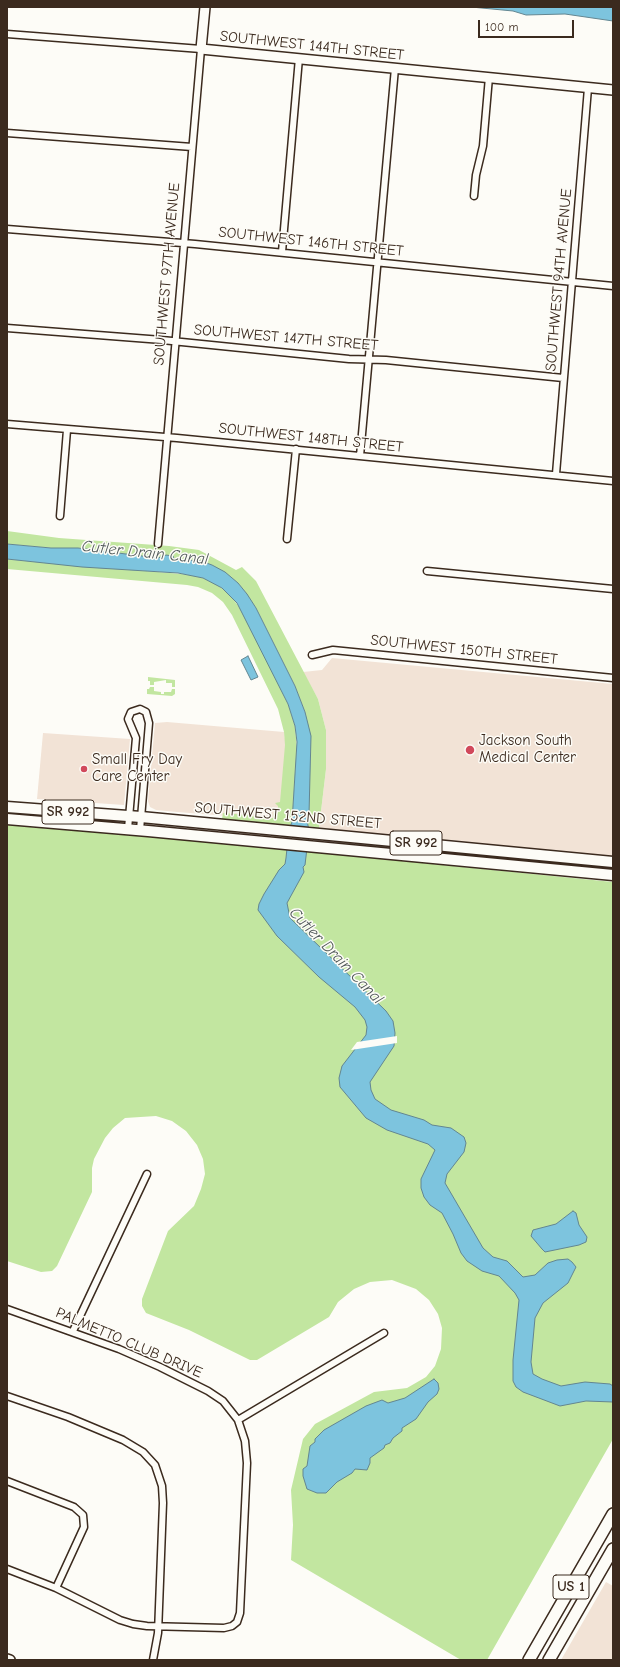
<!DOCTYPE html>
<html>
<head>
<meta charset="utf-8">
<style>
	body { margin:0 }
	#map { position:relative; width:620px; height:1667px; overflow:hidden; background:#fdfcf7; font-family:"Comic Neue",sans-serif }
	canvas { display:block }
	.frame { position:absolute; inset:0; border:8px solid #3b2a1e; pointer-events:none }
	.scale { position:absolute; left:478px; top:20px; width:96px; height:18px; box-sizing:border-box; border:2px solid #3b2a1e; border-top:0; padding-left:5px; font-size:12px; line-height:14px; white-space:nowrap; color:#3b2a1e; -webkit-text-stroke:3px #fdfcf7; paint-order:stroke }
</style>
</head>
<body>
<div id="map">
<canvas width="620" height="1667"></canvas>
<div class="frame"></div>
<div class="scale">100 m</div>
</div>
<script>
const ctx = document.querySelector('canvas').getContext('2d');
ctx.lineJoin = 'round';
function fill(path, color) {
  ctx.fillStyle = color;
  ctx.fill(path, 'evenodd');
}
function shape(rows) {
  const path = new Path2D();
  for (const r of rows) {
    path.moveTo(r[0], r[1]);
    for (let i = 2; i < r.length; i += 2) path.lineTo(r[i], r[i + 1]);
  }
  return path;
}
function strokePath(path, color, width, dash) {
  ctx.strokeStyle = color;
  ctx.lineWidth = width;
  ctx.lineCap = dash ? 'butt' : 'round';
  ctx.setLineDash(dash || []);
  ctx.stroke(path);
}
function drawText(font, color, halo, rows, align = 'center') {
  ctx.font = font + ' "Comic Neue",sans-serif';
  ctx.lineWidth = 3;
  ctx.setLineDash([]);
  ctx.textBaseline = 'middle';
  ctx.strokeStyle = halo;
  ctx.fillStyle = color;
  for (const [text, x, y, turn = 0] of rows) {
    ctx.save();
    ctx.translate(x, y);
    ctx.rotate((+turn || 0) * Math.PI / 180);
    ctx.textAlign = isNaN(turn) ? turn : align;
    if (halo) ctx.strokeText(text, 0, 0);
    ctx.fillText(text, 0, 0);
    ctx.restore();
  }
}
const built = shape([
	[332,658,613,684,613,857,319,828,326,769,326,730,318,699,303,672,322,670],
	[167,722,284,732,287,756,279,820,177,812,156,810,150,807,148,801,155,723],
	[43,733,130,739,124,805,37,799],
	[606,1582,613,1586,613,1660,561,1660]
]);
const green = shape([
	[7,531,59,538,169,546,199,550,236,570,242,567,256,581,318,699,326,730,326,769,319,828,308,826,307,823,309,814,308,791,311,753,305,712,295,686,256,608,238,583,212,565,201,561,174,559,171,556,158,558,78,548,51,548,7,544],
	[7,559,193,575,211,580,229,594,240,608,274,674,288,704,295,726,297,749,292,822,290,825,222,819,223,813,247,815,248,810,250,816,273,818,274,812,278,813,278,806,275,803,280,802,285,745,284,732,278,709,232,615,223,602,212,593,198,587,187,585,7,569],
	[148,677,175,680,175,687,172,687,172,683,166,683,166,680,154,682,154,685,150,685,150,681,148,681],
	[150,687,154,687,154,691,161,692,161,694,164,694,164,692,171,692,172,689,175,689,175,694,172,696,147,694,147,689,149,689],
	[7,825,232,844,613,882,613,1439,487,1660,461,1660,291,1560,293,1525,291,1490,303,1439,315,1424,374,1392,407,1388,426,1377,435,1366,441,1349,442,1328,438,1314,429,1300,416,1289,392,1280,370,1282,354,1289,338,1302,329,1317,257,1360,250,1360,189,1330,146,1313,142,1306,142,1299,168,1231,194,1206,201,1189,205,1174,203,1159,197,1145,186,1131,172,1121,156,1116,125,1118,113,1128,105,1138,94,1159,92,1168,92,1192,57,1266,52,1271,41,1272,7,1261]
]);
const water = shape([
	[471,7,613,7,613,21,565,14,526,15,513,11,471,7],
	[7,544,51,548,78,548,158,558,166,555,173,556,174,559,201,561,212,565,225,572,238,583,247,594,256,608,295,686,305,712,311,736,309,814,307,820,309,831,305,865,303,867,304,872,287,903,290,918,386,1011,393,1021,395,1033,394,1046,370,1082,371,1090,375,1099,391,1110,424,1120,432,1125,451,1128,464,1137,466,1143,464,1152,447,1174,445,1183,483,1248,493,1257,507,1261,523,1277,535,1275,548,1263,557,1260,568,1259,572,1262,576,1267,568,1283,543,1303,535,1318,531,1362,533,1374,542,1379,561,1386,585,1382,610,1384,613,1386,613,1402,586,1401,560,1406,523,1392,516,1387,513,1381,513,1360,519,1300,515,1293,499,1276,482,1271,467,1261,461,1253,453,1234,442,1213,430,1205,424,1197,421,1188,421,1179,435,1150,428,1144,387,1130,366,1118,340,1087,339,1078,342,1066,366,1035,367,1027,365,1020,355,1007,319,977,277,936,258,910,259,904,264,894,279,870,285,864,286,858,289,829,292,822,297,742,295,726,288,704,237,603,222,588,203,578,178,573,82,567,7,559,7,544],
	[248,656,258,677,251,680,241,660,248,656],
	[573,1211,576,1213,579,1225,587,1237,586,1242,579,1245,545,1252,542,1249,531,1236,533,1230,556,1224,573,1211],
	[434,1379,438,1383,439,1389,437,1394,428,1402,416,1419,402,1428,402,1431,393,1438,390,1443,385,1445,384,1448,370,1458,370,1463,367,1470,355,1469,352,1473,337,1482,326,1493,317,1493,307,1489,303,1476,303,1469,307,1466,310,1446,315,1442,315,1439,324,1430,366,1406,382,1400,388,1403,405,1398,434,1379]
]);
const pier = shape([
	[289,825,309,827,307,852,286,850],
	[397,1036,397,1043,351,1050,357,1042]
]);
const street = shape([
	[7,34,201,49,158,544],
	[7,133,192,147],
	[474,196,476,175,483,146,489,77],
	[7,229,195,244,613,286],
	[282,252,299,58],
	[7,328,162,340,349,359,386,360,563,378],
	[7,424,177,438,613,481],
	[360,456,395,68],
	[556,474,588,88],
	[60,516,67,430],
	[287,539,296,449],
	[427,571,613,589],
	[312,655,333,650,613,678],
	[128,829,136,738,128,719,131,712,140,709,146,712,149,723,140,830],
	[7,1309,119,1349,160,1367,208,1391,223,1401,238,1420,245,1441,247,1463,240,1613,237,1622,232,1626,224,1628,147,1626,133,1624,120,1620,56,1588,7,1569],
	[73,1331,147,1174],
	[7,1396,68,1417,123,1440,143,1452,155,1465,162,1486,163,1503,158,1633,153,1660],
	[238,1420,384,1333],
	[7,1481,74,1507,83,1515,84,1527,56,1588]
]);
const secondary = shape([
	[205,7,201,49,613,90],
	[7,1659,10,1660]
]);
const primary = shape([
	[7,807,141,817,613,862],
	[7,819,148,831,613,875]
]);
const highway = shape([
	[529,1660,613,1514],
	[549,1660,613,1549]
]);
const markers = [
	[470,750,5,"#d1495b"],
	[84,769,4,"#d1495b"]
];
const shields = [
	[68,812,52],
	[416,843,52],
	[571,1587,36]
];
const shieldNames = [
	["SR 992",68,812],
	["SR 992",416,843],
	["US 1",571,1587]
];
const streetNames = [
	["SOUTHWEST 144TH STREET",312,46,6],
	["SOUTHWEST 146TH STREET",311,242,6],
	["SOUTHWEST 97TH AVENUE",167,274,-85],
	["SOUTHWEST 94TH AVENUE",559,280,-85],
	["SOUTHWEST 147TH STREET",286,338,5],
	["SOUTHWEST 148TH STREET",311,438,6],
	["SOUTHWEST 150TH STREET",464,650,6],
	["SOUTHWEST 152ND STREET",288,816,5],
	["PALMETTO CLUB DRIVE",129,1343,23]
];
const poiNames = [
	["Jackson South",479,741],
	["Medical Center",479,758],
	["Small Fry Day",92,760],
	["Care Center",92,777]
];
const waterNames = [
	["Cutler Drain Canal",145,553,6],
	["Cutler Drain Canal",336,956,46]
];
fill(built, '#f2e3d6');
fill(green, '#c2e6a0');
fill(water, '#7dc4de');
strokePath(water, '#638691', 1);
fill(pier, '#fdfcf7');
strokePath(street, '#3b2a1e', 9);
strokePath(secondary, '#3b2a1e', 12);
strokePath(primary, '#3b2a1e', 13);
strokePath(highway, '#3b2a1e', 14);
strokePath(street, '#fdfcf7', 6);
strokePath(secondary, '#fdfcf7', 9);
strokePath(primary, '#fdfcf7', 10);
strokePath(highway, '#fdfcf7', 11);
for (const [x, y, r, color] of markers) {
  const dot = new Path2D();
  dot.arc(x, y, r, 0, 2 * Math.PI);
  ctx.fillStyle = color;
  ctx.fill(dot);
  strokePath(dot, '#fdfcf7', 1.5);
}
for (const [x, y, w] of shields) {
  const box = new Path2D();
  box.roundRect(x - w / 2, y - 12, w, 24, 3);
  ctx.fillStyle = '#fdfcf7';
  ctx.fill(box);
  strokePath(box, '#3b2a1e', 1);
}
drawText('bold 14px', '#3b2a1e', null, shieldNames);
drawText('15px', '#3b2a1e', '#fdfcf7', streetNames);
drawText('15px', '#3b2a1e', '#fdfcf7', poiNames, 'left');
drawText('italic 16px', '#4f5858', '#fdfcf7', waterNames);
</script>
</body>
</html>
